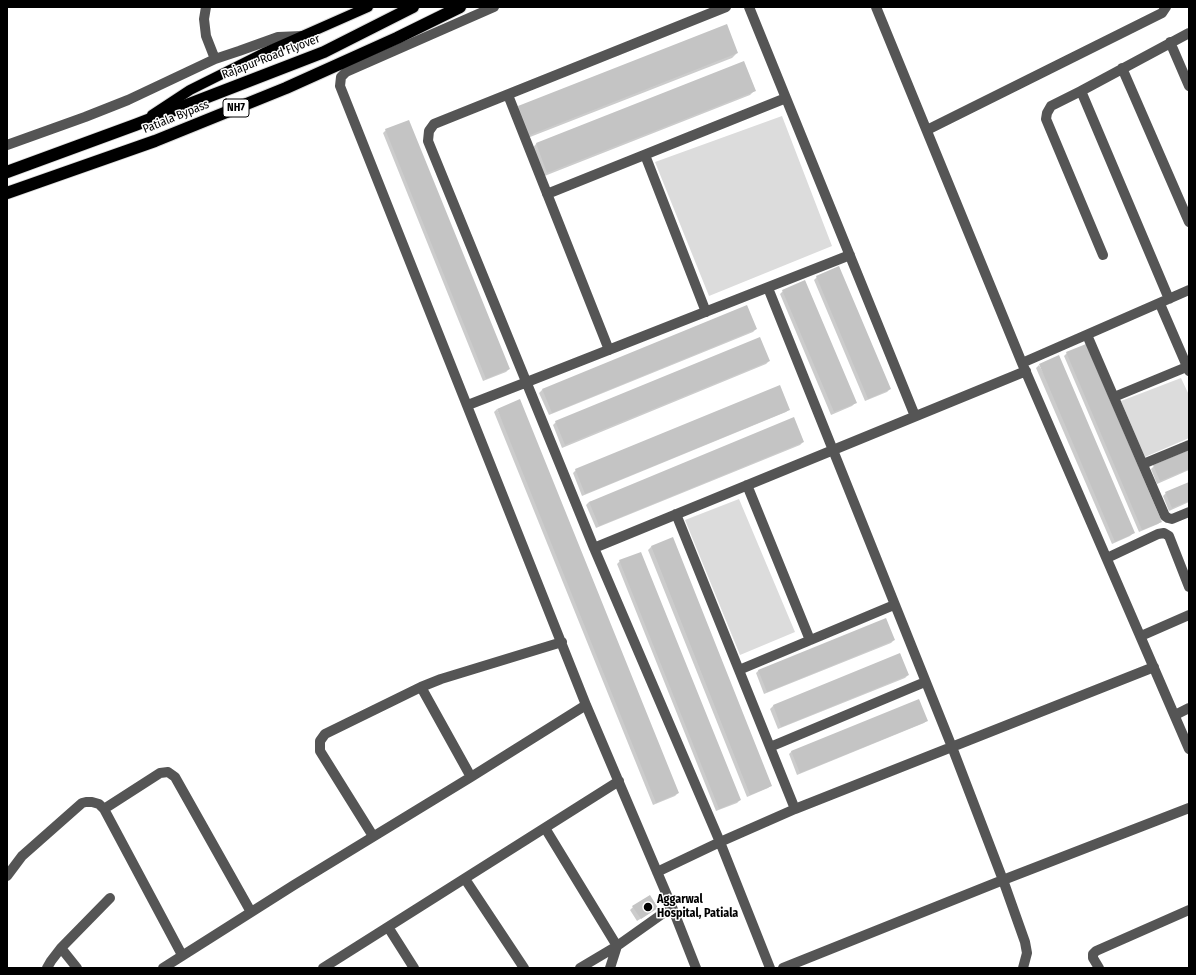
<!DOCTYPE html>
<html>
<head>
<meta charset="utf-8">
<style>
	body { margin:0 }
	#map { position:relative; width:1196px; height:975px; overflow:hidden; background:#fff; font-family:"Fira Sans Condensed",sans-serif }
	canvas { display:block }
	.frame { position:absolute; inset:0; border:8px solid #000; pointer-events:none }
</style>
</head>
<body>
<div id="map">
<canvas width="1196" height="975"></canvas>
<div class="frame"></div>
</div>
<script>
const ctx = document.querySelector('canvas').getContext('2d');
ctx.lineJoin = 'round';
function fill(path, color) {
  ctx.fillStyle = color;
  ctx.fill(path, 'evenodd');
}
function shape(rows) {
  const path = new Path2D();
  for (const r of rows) {
    path.moveTo(r[0], r[1]);
    for (let i = 2; i < r.length; i += 2) path.lineTo(r[i], r[i + 1]);
  }
  return path;
}
function strokePath(path, color, width, dash) {
  ctx.strokeStyle = color;
  ctx.lineWidth = width;
  ctx.lineCap = dash ? 'butt' : 'round';
  ctx.setLineDash(dash || []);
  ctx.stroke(path);
}
function drawText(font, color, halo, rows, align = 'center') {
  ctx.font = font + ' "Fira Sans Condensed",sans-serif';
  ctx.lineWidth = 3;
  ctx.setLineDash([]);
  ctx.textBaseline = 'middle';
  ctx.strokeStyle = halo;
  ctx.fillStyle = color;
  for (const [text, x, y, turn = 0] of rows) {
    ctx.save();
    ctx.translate(x, y);
    ctx.rotate((+turn || 0) * Math.PI / 180);
    ctx.textAlign = isNaN(turn) ? turn : align;
    if (halo) ctx.strokeText(text, 0, 0);
    ctx.fillText(text, 0, 0);
    ctx.restore();
  }
}
const green = shape([
	[782,116,832,246,709,296,655,162],
	[1181,378,1189,395,1189,438,1145,457,1121,401],
	[739,499,795,632,740,655,685,520]
]);
const shadow = shape([
	[737,53,732,58,525,139,514,111,519,107],
	[744,63,755,90,750,95,542,177,532,149,536,144],
	[386,130,509,369,506,372,483,381,383,133],
	[817,277,890,389,887,392,865,401,814,280],
	[783,291,855,403,852,406,831,415,780,294],
	[746,306,756,329,753,332,549,415,539,393,542,390],
	[1067,353,1161,521,1158,524,1139,532,1064,356],
	[769,361,766,364,562,448,553,425,556,422],
	[1039,365,1133,533,1130,536,1112,544,1036,368],
	[497,409,678,793,675,796,653,805,494,412],
	[789,409,786,412,582,496,573,473,576,470],
	[803,442,800,445,596,528,586,505,589,502],
	[1189,451,1189,470,1157,484,1151,469,1154,466],
	[1189,483,1189,502,1169,511,1163,496,1166,493],
	[672,539,771,785,768,788,747,797,648,550,651,547],
	[620,561,740,800,737,803,716,811,617,564],
	[894,640,891,643,764,694,756,673,759,670],
	[900,654,908,675,905,678,778,729,770,709,773,706],
	[927,720,924,723,797,775,789,754,792,751],
	[633,907,657,908,637,921,630,910]
]);
const building = shape([
	[727,24,738,53,530,135,518,106],
	[744,61,756,91,547,173,536,143],
	[409,120,510,369,486,379,385,129],
	[839,266,891,389,868,399,816,276],
	[805,280,857,403,834,412,782,290],
	[747,305,757,329,552,413,542,389],
	[760,337,770,361,565,445,555,421],
	[1086,344,1162,522,1142,530,1066,352],
	[1059,355,1135,533,1115,542,1039,364],
	[780,385,790,410,585,494,575,469],
	[520,399,679,793,656,803,497,409],
	[794,417,804,442,599,526,589,502],
	[1189,450,1189,469,1160,481,1153,465],
	[1189,482,1189,501,1172,508,1165,492],
	[673,537,772,786,750,795,651,546],
	[641,552,741,800,719,809,619,560],
	[886,618,895,640,767,692,758,670],
	[900,653,909,675,781,727,773,705],
	[919,699,928,721,800,773,791,751],
	[650,895,658,908,641,919,632,906]
]);
const minor = shape([
	[206,7,204,19,206,36,215,59],
	[494,7,346,72,341,77,340,86,586,705,672,907,696,968],
	[749,7,915,416],
	[876,7,1022,363,1189,749],
	[1170,42,1189,86],
	[1122,68,1189,222],
	[1081,91,1051,106,1047,113,1046,119,1103,255],
	[508,95,609,350],
	[927,130,1162,13,1166,7],
	[7,145,85,117,128,100,215,59,239,51,278,37,302,36],
	[645,155,706,312],
	[547,194,786,98],
	[768,288,952,747,1003,880,1025,942,1027,953,1023,968],
	[1169,299,1081,91,1189,33],
	[1160,304,1189,371],
	[1087,335,1165,516,1168,518,1172,519,1189,512],
	[1022,363,1189,290],
	[1026,371,594,548,720,842,795,809,1154,667],
	[1114,397,1189,366],
	[468,405,527,382,850,255],
	[1143,464,1189,445],
	[747,485,810,640],
	[676,514,795,809],
	[594,548,428,141,429,131,434,124,726,7],
	[1107,558,1158,534,1164,533,1169,536,1189,587],
	[1141,636,1189,615],
	[739,670,894,605],
	[421,687,471,777],
	[1175,715,1189,708],
	[770,747,925,682],
	[545,828,617,946,610,968],
	[373,836,320,751,320,741,325,734,421,687,441,679,562,642],
	[657,872,720,842,770,968],
	[7,876,22,856,82,803,86,802,92,802,99,804,104,809],
	[465,879,524,968],
	[388,927,414,968],
	[61,948,77,968],
	[182,955,104,809,160,773,168,772,175,777,251,912],
	[47,968,51,961,61,948,110,898],
	[163,968,294,885,471,777,586,705],
	[323,968,619,781],
	[580,968,617,946,672,907],
	[783,968,1003,880,1189,808],
	[1099,968,1093,958,1093,954,1096,951,1189,910]
]);
const major = shape([
	[152,115,190,90,266,52,368,7]
]);
const highway = shape([
	[7,172,135,125,324,52,413,7],
	[7,193,155,141,286,88,397,38,460,7]
]);
const markers = [
	[648,907,5,"#000"]
];
const shields = [
	[236,108,26]
];
const shieldNames = [
	["NH7",236,108]
];
const streetNames = [
	["Rajapur Road Flyover",271,57,-21],
	["Patiala Bypass",176,117,-22]
];
const poiNames = [
	["Aggarwal",657,900],
	["Hospital, Patiala",657,914]
];
fill(green, '#dcdcdc');
fill(shadow, '#0003');
fill(building, '#c4c4c4');
strokePath(major, '#dbdbdb', 12);
strokePath(highway, '#dbdbdb', 14);
strokePath(minor, '#555', 10);
strokePath(major, '#000', 10);
strokePath(highway, '#000', 12);
for (const [x, y, r, color] of markers) {
  const dot = new Path2D();
  dot.arc(x, y, r, 0, 2 * Math.PI);
  ctx.fillStyle = color;
  ctx.fill(dot);
  strokePath(dot, '#fff', 1.5);
}
for (const [x, y, w] of shields) {
  const box = new Path2D();
  box.roundRect(x - w / 2, y - 9, w, 18, 3);
  ctx.fillStyle = '#fff';
  ctx.fill(box);
  strokePath(box, '#000', 1);
}
drawText('bold 11px', '#000', null, shieldNames);
drawText('12px', '#000', '#fff', streetNames);
drawText('bold 12px', '#000', '#fff', poiNames, 'left');
</script>
</body>
</html>
